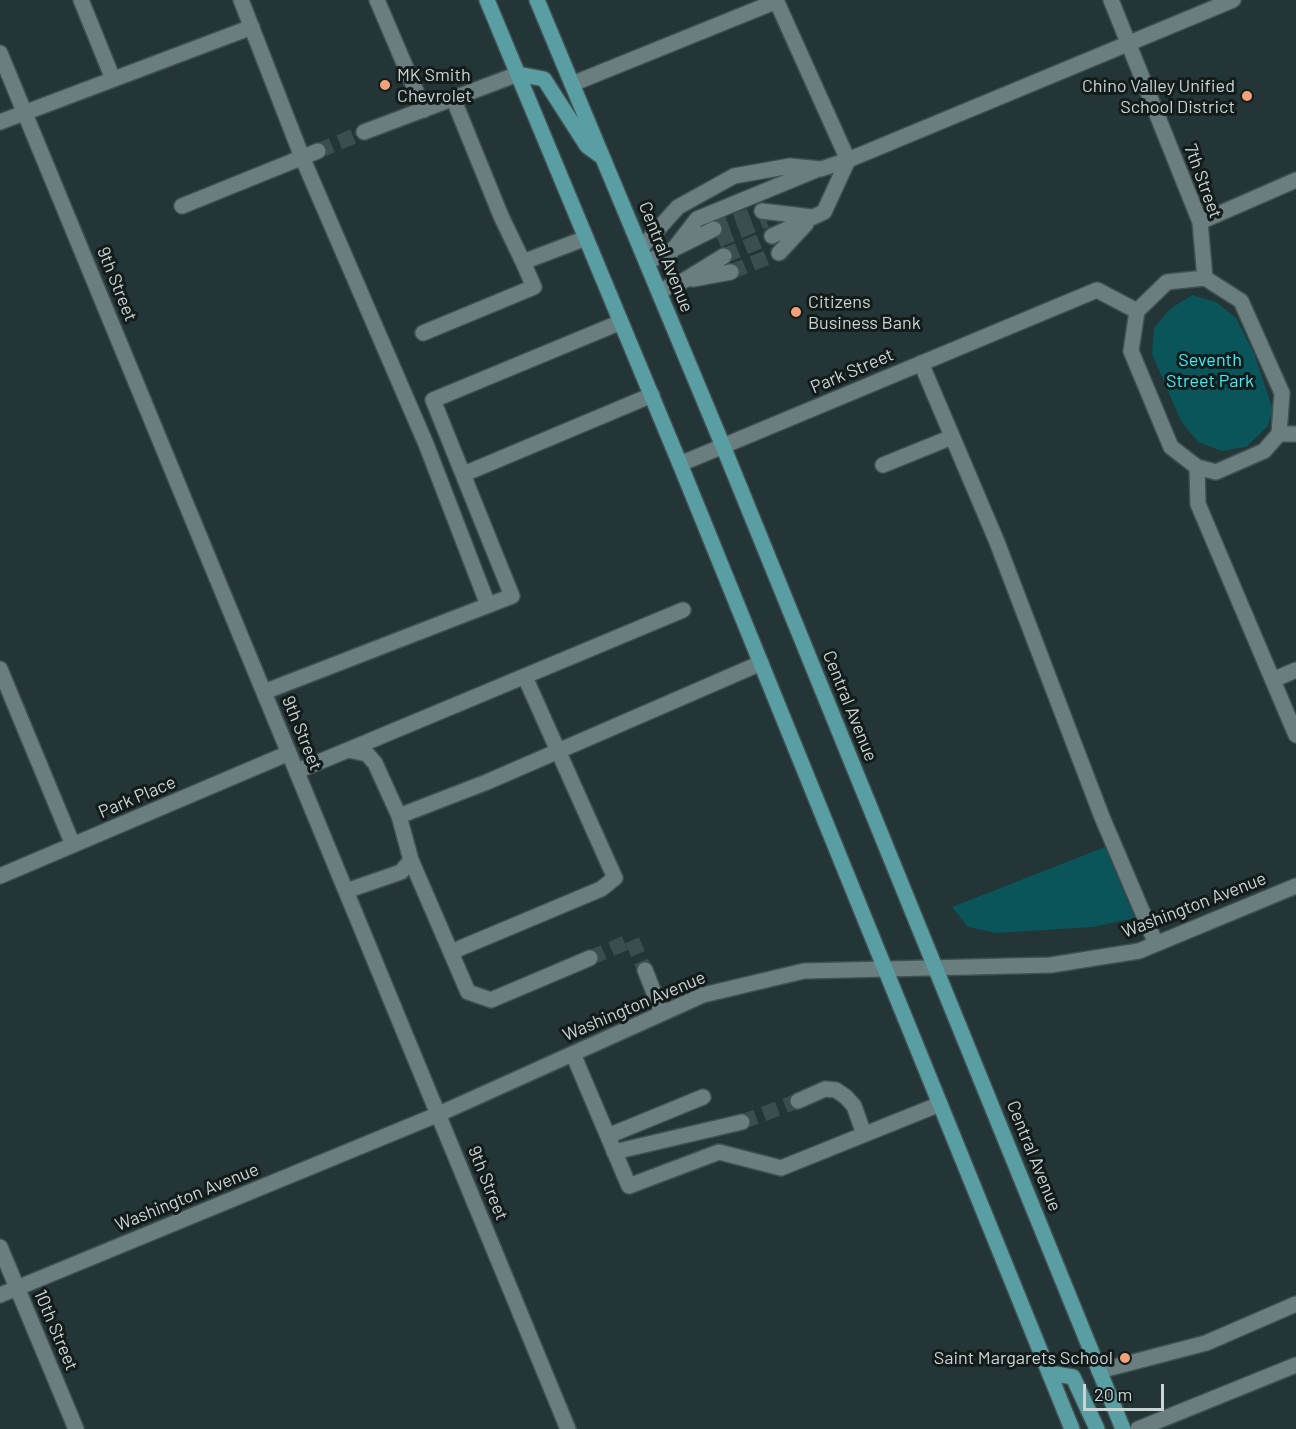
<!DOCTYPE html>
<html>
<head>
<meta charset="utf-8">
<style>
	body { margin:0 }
	#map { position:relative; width:1296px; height:1429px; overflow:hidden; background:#233536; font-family:Barlow,sans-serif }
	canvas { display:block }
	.scale { position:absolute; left:1083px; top:1384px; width:81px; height:27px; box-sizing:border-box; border:3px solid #c9d4d5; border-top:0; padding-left:8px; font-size:18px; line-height:21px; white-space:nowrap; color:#c9d4d5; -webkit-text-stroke:4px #131b1b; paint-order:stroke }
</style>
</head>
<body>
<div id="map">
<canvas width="1296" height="1429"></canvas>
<div class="scale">20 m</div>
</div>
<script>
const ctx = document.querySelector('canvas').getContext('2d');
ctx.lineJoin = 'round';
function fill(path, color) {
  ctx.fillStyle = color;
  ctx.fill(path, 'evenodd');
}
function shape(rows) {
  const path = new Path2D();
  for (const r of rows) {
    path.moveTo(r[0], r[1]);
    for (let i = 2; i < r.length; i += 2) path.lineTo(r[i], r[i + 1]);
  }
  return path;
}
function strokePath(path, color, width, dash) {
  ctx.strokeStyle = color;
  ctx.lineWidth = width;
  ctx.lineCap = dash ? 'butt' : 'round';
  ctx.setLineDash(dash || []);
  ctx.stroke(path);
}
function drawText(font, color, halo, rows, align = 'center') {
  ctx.font = font + ' Barlow,sans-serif';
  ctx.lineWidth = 6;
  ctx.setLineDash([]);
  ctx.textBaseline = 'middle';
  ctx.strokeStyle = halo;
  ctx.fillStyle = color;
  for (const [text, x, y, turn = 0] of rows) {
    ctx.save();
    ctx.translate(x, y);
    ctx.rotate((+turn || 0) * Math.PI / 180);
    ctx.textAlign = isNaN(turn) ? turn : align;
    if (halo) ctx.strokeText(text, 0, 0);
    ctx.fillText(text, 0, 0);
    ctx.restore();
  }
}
const green = shape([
	[1192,295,1216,302,1236,318,1254,353,1273,410,1267,427,1246,447,1222,451,1198,442,1181,421,1152,354,1154,328,1170,309],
	[1105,847,1135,918,1093,927,996,933,968,927,952,907]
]);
const minorTunnel = shape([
	[318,151,364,132],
	[714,229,762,211],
	[718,240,766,220],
	[724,256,772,236],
	[731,272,779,253],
	[590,958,632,940,645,970],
	[742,1122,798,1101]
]);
const minor = shape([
	[81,0,113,79],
	[241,0,302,157,426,444,488,605],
	[377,0,424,110],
	[1111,0,1200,222,1205,278],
	[0,53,568,1429],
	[572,84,777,1],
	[453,98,501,216,523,262,586,238],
	[0,122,252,27],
	[364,132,518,74],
	[182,206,318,151],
	[762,211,812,217],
	[1200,222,1296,180],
	[772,236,824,212,848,160,776,0],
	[641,248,678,207,734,176,790,166,821,169,848,160,1233,0],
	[673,250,697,219,816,170],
	[779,253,806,224],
	[647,262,714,229],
	[1205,278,1241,301,1282,393,1279,434,1264,451,1216,472,1197,467,1171,447,1131,351,1137,311,1167,282,1205,278],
	[693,279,731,272],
	[659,291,685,280,724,256],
	[423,333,534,287,523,262],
	[921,363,997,542,1102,817,1156,944],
	[1279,434,1296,434],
	[680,464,1097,290,1137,311],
	[883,465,952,437],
	[1197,467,1198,504,1296,735],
	[464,474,652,395],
	[0,669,73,845],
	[1273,680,1296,670],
	[264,692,512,596,433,400,621,322],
	[348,750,683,610],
	[297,771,348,750,367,754,375,763,399,816],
	[411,860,468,992,491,1000,590,958],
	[0,876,289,753],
	[346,891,401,872,411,860,399,816,487,782,761,663],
	[451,952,601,889,615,878,525,677],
	[645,970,662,1013],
	[573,1054,629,1186,719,1152,781,1168,940,1104],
	[798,1101,825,1089,836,1090,846,1097,854,1106,864,1134],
	[608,1136,703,1097],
	[614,1152,742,1122],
	[0,1247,76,1429],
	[0,1295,439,1114,703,995,804,971,1051,965,1139,951,1296,886],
	[1099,1371,1206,1343,1296,1304],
	[1138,1429,1296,1365]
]);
const major = shape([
	[487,0,680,464,1072,1429],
	[537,0,723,446,1123,1429],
	[518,74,544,79,587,146,602,157],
	[1050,1373,1073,1377,1097,1429]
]);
const markers = [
	[385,85,6,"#f1a27b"],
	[1247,96,6,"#f1a27b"],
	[796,312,6,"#f1a27b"],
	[1125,1358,6,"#f1a27b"]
];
const poiNames = [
	["MK Smith",397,75],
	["Chevrolet",397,96],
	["Chino Valley Unified",1235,86,"right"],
	["School District",1235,107,"right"],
	["Citizens",808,302],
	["Business Bank",808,323],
	["Saint Margarets School",1113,1358,"right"]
];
const streetNames = [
	["7th Street",1203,181,70],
	["Central Avenue",666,257,68],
	["9th Street",117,284,68],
	["Park Street",852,371,-23],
	["Central Avenue",850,706,68],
	["9th Street",302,733,68],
	["Park Place",137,797,-23],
	["Washington Avenue",1194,905,-21],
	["Washington Avenue",634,1006,-23],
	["Central Avenue",1034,1156,68],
	["9th Street",488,1183,68],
	["Washington Avenue",187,1197,-22],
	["10th Street",56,1330,67]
];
const parkNames = [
	["Seventh",1210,360],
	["Street Park",1210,381]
];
fill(green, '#09555a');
strokePath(minorTunnel, '#3c4d4e', 15, [15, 8]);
strokePath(minor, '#405051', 18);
strokePath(major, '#405051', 18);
strokePath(minor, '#6a7e7f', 15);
strokePath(major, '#599ea3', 15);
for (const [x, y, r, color] of markers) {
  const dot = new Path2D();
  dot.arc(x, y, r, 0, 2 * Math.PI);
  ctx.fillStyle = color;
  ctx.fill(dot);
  strokePath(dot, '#131b1b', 2);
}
drawText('18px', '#c9d4d5', '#131b1b', poiNames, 'left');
drawText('18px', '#c9d4d5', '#131b1b', streetNames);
drawText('18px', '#38f1fc', '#131b1b', parkNames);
</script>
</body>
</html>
